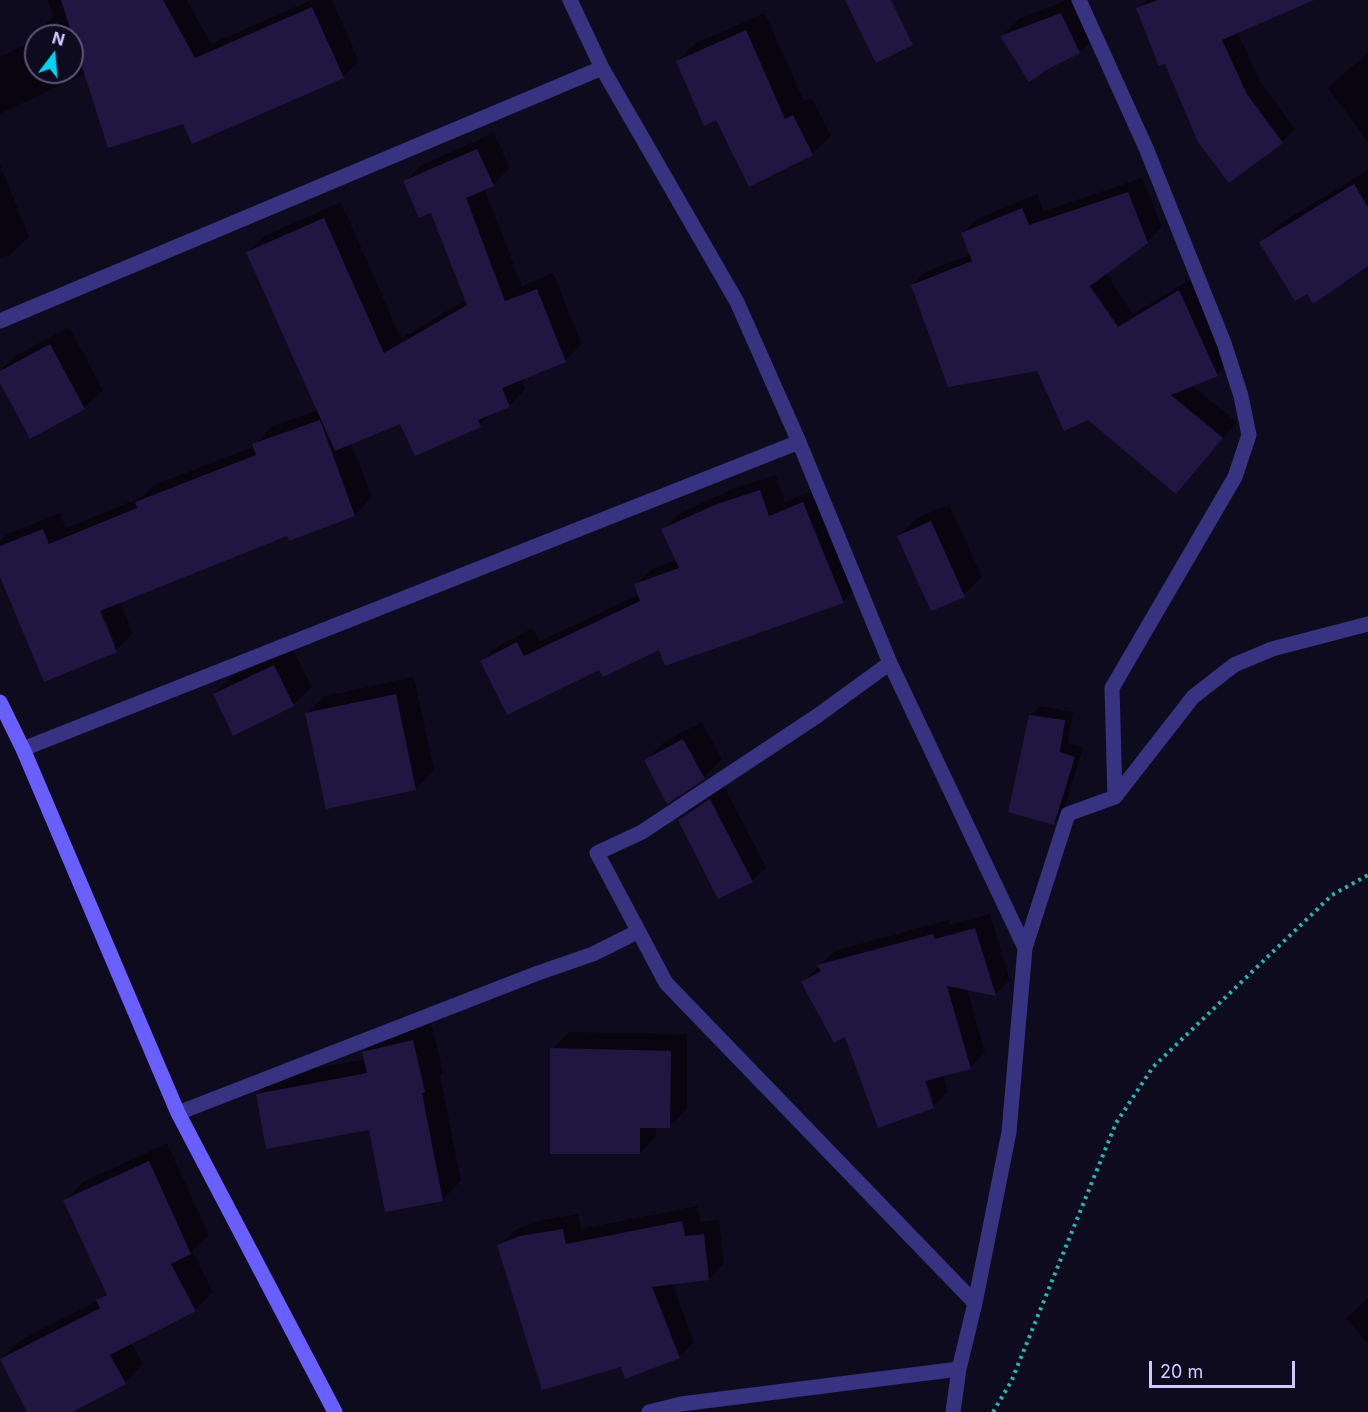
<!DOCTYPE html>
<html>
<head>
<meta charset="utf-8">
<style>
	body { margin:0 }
	#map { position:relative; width:1368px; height:1412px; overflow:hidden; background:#0f0b1f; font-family:Inter,sans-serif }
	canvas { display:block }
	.north { position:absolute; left:24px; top:24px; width:60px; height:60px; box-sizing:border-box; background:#0f0b1f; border:2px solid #5c5779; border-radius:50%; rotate:16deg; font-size:16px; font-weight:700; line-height:24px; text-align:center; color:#d0c8ff }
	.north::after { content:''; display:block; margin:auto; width:21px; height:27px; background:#00d3f3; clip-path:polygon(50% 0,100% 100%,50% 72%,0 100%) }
	.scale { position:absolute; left:1149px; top:1361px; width:146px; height:27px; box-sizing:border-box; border:3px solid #d0c8ff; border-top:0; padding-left:8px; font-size:18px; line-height:21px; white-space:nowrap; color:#d0c8ff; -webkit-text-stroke:4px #0f0b1f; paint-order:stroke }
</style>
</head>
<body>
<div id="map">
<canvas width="1368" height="1412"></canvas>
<div class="north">N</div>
<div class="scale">20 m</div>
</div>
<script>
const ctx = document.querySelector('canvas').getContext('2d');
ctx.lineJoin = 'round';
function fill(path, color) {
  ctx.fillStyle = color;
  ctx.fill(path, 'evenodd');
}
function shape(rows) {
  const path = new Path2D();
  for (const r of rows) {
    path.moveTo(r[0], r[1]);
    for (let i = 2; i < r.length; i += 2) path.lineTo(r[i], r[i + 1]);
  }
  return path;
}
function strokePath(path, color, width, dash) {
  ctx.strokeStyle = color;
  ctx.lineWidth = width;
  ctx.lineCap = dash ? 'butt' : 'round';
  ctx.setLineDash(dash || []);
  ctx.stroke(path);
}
const shadow = shape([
	[47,0,187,0,211,44,311,0,332,0,359,61,343,77,184,122,86,73,0,114,0,57,36,39,36,72,72,72,72,36,36,36,36,39,34,34,54,16],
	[1068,0,1082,0,1098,34,1080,52,1002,36,1020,18],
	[1147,0,1310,0,1237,31,1260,81,1295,129,1282,142,1166,62,1139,8],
	[765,13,804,101,812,98,831,136,812,154,717,118,677,61,696,43],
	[1368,54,1368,142,1328,88,1347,70],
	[494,133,510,168,494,184,484,188,522,286,553,273,582,344,565,361,521,378,525,389,509,406,493,412,480,425,401,422,351,443,372,497,355,515,290,539,288,534,120,602,133,633,116,651,0,573,0,541,8,534,60,513,66,528,142,497,154,485,255,446,271,427,318,410,247,253,264,236,341,202,401,338,466,300,432,211,405,182,421,165],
	[99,604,115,644,112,644,96,605],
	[0,164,29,237,10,255,0,259],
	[1368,170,1368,265,1308,292,1261,242,1279,224],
	[1142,178,1162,227,1147,242,1106,273,1133,314,1194,277,1232,360,1217,375,1191,385,1237,422,1176,492,1038,369,912,285,927,271,971,254,962,233,977,219,1037,194,1044,211],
	[69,327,103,390,84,408,31,437,0,380,0,371,15,356],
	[776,475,785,502,806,493,821,493,858,586,843,602,660,648,600,668,482,661,498,646,533,628,540,641,640,594,636,584,652,569,677,560,663,530,678,514,735,488],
	[949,504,982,577,964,595,899,536,917,518],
	[292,648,312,687,293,705,214,694,233,676],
	[414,677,434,770,416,789,306,714,325,696],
	[1040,706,1073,712,1068,743,1083,748,1063,814,1054,823,1031,715],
	[702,722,722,759,704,777,646,760,664,742],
	[724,786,766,867,752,881,679,820,693,806],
	[990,914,1010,980,995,995,967,988,985,1053,970,1068,943,1075,948,1092,933,1107,846,1035,803,982,834,951,948,920,950,925],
	[924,1074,933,1100,930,1100,921,1075],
	[431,1022,443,1072,440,1075,461,1181,443,1199,370,1128,257,1094,276,1076,365,1059,364,1052,382,1034],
	[569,1032,687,1034,687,1109,670,1126,656,1126,656,1136,640,1153,552,1049],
	[167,1143,209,1235,192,1251,213,1292,195,1310,131,1342,143,1364,125,1383,68,1412,29,1412,1,1359,19,1341,98,1301,107,1292,65,1200,83,1182],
	[697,1206,701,1222,719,1219,724,1263,709,1279,672,1283,694,1342,679,1357,622,1365,499,1246,515,1230,537,1221,578,1214,581,1229],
	[1368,1298,1368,1344,1346,1318]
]);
const building = shape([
	[61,0,163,0,195,58,312,7,344,78,192,144,183,124,108,148],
	[845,0,891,0,913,45,876,63],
	[1158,0,1314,0,1222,40,1247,94,1283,143,1229,183,1198,142,1165,64,1159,66,1136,8],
	[1061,13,1080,53,1050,68,1029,82,1000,36],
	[746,30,785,119,793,115,813,155,749,187,716,120,704,126,676,61],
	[477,149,494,186,466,198,505,301,537,289,566,362,502,388,510,407,478,420,481,427,415,456,400,424,335,451,246,252,324,218,384,353,467,305,431,213,419,218,403,181],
	[1354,184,1368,207,1368,266,1313,304,1307,294,1295,301,1259,242],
	[1128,192,1148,243,1090,286,1118,327,1179,290,1218,376,1171,395,1223,438,1176,494,1088,420,1064,431,1037,371,948,387,911,285,972,261,961,233,1022,208,1029,225],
	[50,344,85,409,30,439,0,383,0,371],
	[320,420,355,516,289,541,287,536,100,611,117,652,44,682,0,577,0,546,43,529,49,544,137,508,135,502,256,455,252,444],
	[760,490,769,516,803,502,844,603,665,666,659,650,603,677,599,670,507,715,480,661,517,642,524,656,640,601,634,584,679,568,661,529,717,504],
	[931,521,965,597,931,611,897,536],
	[274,665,294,706,233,736,213,694],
	[396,694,416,790,326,809,305,713],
	[1029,715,1065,720,1060,752,1075,757,1054,825,1008,812],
	[683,739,705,779,667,804,644,760],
	[714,796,710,799,753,882,718,899,678,820],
	[975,928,996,996,947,986,971,1069,925,1081,934,1108,878,1128,845,1037,834,1043,801,982,821,971,817,965,933,934,935,939],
	[413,1040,425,1092,422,1093,443,1201,385,1212,369,1130,266,1149,256,1094,367,1073,362,1052],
	[550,1048,671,1051,670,1128,640,1128,640,1154,550,1154],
	[149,1161,191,1254,171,1264,196,1311,110,1355,126,1384,72,1412,27,1412,0,1359,100,1308,96,1300,107,1295,63,1200],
	[682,1221,685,1236,704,1234,709,1280,652,1287,680,1358,625,1379,621,1367,542,1390,497,1245,520,1236,563,1229,566,1244]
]);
const path = shape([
	[993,1412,1011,1382,1116,1123,1153,1067,1332,895,1368,875]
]);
const minor = shape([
	[570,0,602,68,737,302,799,442,890,663,1025,948],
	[0,321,602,68],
	[890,663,817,716,642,832,597,853,666,983,975,1303],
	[23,749,799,442],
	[1115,797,1193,697,1234,665,1272,649,1368,624],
	[178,1113,538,973,593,954,637,932],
	[649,1412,681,1404,959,1369],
	[953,1412,959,1369,975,1303,1009,1132,1025,948,1068,814,1115,797,1112,688,1235,477,1249,435,1241,396,1224,343,1146,148,1079,0]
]);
const secondary = shape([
	[0,702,23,749,178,1113,335,1412]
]);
fill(shadow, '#0007');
fill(building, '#201641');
strokePath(path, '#26b6b2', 4, [3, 4.5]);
strokePath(minor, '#383381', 15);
strokePath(secondary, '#695fff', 15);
</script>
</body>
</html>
